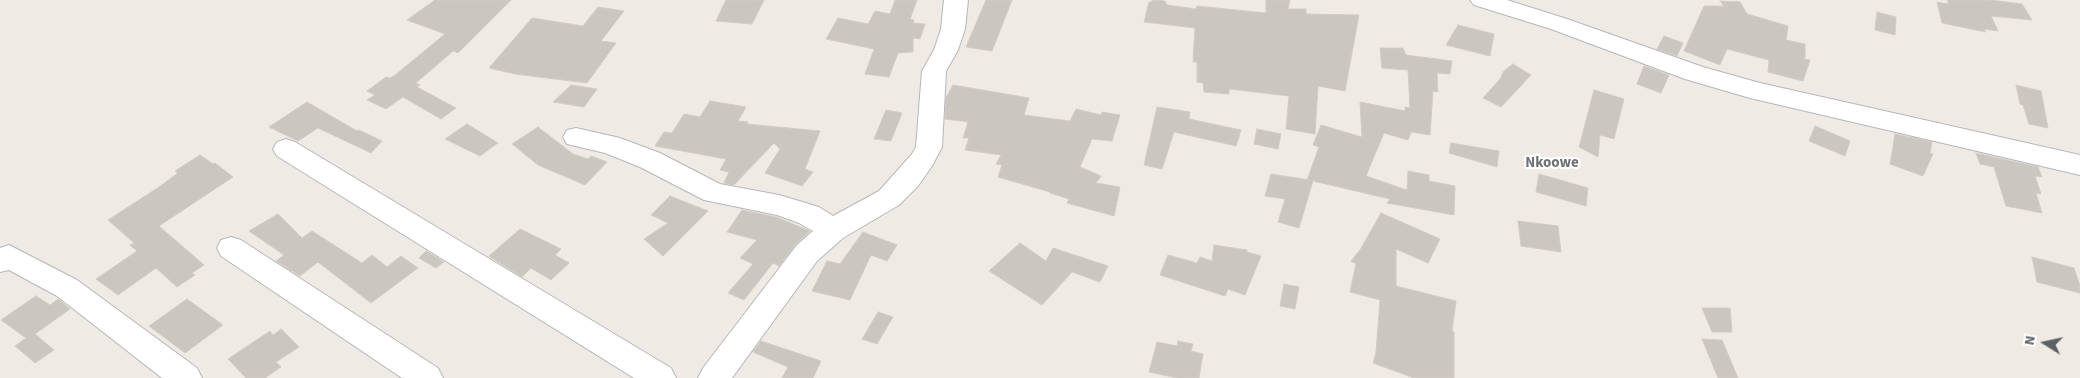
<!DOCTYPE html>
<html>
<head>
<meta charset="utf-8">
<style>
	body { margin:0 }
	#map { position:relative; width:2080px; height:378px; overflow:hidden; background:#efebe4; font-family:"Source Sans 3",sans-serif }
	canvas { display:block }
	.north { position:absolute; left:2020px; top:318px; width:50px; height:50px; -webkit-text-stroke:4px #fff; paint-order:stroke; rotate:280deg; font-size:14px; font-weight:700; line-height:20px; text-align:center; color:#5c6165 }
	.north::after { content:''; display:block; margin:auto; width:18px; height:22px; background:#5c6165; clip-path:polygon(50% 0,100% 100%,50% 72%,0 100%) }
</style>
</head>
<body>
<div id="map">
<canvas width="2080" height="378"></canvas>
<div class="north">N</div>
</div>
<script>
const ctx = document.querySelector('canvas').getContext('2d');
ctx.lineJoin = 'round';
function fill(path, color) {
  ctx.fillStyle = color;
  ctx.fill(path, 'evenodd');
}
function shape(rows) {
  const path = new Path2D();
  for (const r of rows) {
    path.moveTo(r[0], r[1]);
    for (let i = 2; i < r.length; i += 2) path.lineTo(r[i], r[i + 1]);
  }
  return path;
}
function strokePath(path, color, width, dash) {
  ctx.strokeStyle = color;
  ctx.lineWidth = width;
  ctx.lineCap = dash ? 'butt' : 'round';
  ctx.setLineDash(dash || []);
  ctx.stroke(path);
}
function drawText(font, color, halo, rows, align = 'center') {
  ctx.font = font + ' "Source Sans 3",sans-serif';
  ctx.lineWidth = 4.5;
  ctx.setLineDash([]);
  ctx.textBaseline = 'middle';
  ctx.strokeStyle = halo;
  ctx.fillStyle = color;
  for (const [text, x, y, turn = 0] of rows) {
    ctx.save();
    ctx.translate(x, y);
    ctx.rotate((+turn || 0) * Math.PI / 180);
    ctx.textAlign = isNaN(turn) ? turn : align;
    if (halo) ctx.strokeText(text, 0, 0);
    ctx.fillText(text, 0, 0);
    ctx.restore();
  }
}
const building = shape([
	[435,0,511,0,458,53,453,51,416,83,420,85,417,87,456,108,441,119,403,97,386,109,367,100,375,95,367,91,386,77,390,78,394,76,445,34,407,20,435,0],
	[726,0,764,0,752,24,716,21,726,0],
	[895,0,917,0,910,19,914,20,913,23,925,24,920,39,913,38,913,52,898,53,889,77,865,74,874,49,826,39,838,18,868,24,875,11,890,14,895,0],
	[986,0,1012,0,992,51,966,47,986,0],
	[1152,0,1165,1,1167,5,1196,9,1197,6,1266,13,1266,0,1290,0,1288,9,1306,9,1306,14,1359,15,1345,91,1318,86,1315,134,1286,129,1289,96,1229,89,1229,94,1204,92,1203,83,1197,82,1197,62,1193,62,1195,28,1144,22,1149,2,1152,2,1152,0],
	[1948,0,1990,0,2022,4,2032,20,1991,16,1998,31,1984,29,1986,32,1942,23,1937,2,1948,4,1948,0],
	[1720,1,1740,2,1747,14,1788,26,1786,40,1805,44,1805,59,1810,60,1803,81,1768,72,1769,60,1727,49,1720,65,1684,51,1704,6,1724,6,1720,1],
	[598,7,624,11,601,41,616,43,587,83,515,74,489,68,532,18,583,26,598,7],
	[1877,12,1896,17,1895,35,1875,30,1877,12],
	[1458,25,1494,34,1490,56,1446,45,1458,25],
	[1664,36,1683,43,1677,56,1657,49,1664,36],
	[1380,48,1403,48,1406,55,1452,61,1450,74,1437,73,1438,92,1433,91,1430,135,1411,132,1408,140,1384,133,1366,176,1407,190,1408,171,1429,175,1429,181,1455,186,1454,215,1387,203,1390,199,1313,181,1299,228,1278,222,1285,199,1265,196,1271,174,1310,180,1307,180,1319,147,1313,145,1321,125,1362,137,1360,102,1405,111,1405,107,1410,108,1408,70,1382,68,1380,48],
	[1513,64,1531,75,1501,107,1483,98,1500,79,1504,71,1513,64],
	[1644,66,1669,75,1661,93,1637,84,1644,66],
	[571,85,597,89,584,107,553,102,571,85],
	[953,85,1029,98,1024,115,1070,121,1076,109,1101,115,1102,112,1120,115,1112,141,1092,139,1080,167,1101,176,1096,183,1120,187,1114,216,1067,203,1069,199,1050,193,1050,192,998,177,1002,165,996,164,1001,155,965,150,969,138,963,138,968,122,945,119,946,98,953,85],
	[2016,85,2041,91,2048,128,2029,124,2023,105,2020,104,2016,85],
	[1594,90,1624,99,1614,139,1600,135,1598,157,1579,147,1594,90],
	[710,101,746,107,738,121,748,122,747,124,820,131,805,169,813,172,802,186,765,173,780,149,774,143,734,185,724,183,729,172,720,170,726,159,655,146,664,132,672,133,684,114,700,117,710,101],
	[307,102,357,131,359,130,382,141,371,153,318,128,298,141,269,127,307,102],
	[1157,107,1190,112,1189,119,1241,130,1236,146,1174,132,1162,169,1144,165,1157,107],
	[886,110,902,113,891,141,874,139,886,110],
	[467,124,498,143,480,156,445,139,467,124],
	[1815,126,1850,141,1845,156,1809,141,1815,126],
	[538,127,573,154,588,159,591,156,607,162,585,185,538,165,512,144,538,127],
	[1257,129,1281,134,1278,149,1254,144,1257,129],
	[1895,134,1932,142,1930,153,1933,154,1923,176,1890,164,1895,134],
	[1451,143,1499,151,1497,167,1449,153,1451,143],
	[1976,153,2038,167,2042,177,2035,176,2041,194,2036,193,2042,213,2006,206,1994,167,1980,164,1976,153],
	[200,155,213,164,215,163,233,177,159,226,204,265,192,273,195,275,177,287,156,268,118,295,96,279,137,251,130,245,134,243,108,220,159,187,178,173,175,171,200,155],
	[1539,174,1588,188,1586,206,1536,192,1539,174],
	[670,196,708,211,663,256,644,239,668,223,651,215,670,196],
	[742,210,776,217,810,231,796,244,779,266,773,263,744,300,728,293,753,264,740,258,757,240,727,232,742,210],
	[1381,213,1440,239,1428,263,1396,249,1396,286,1456,301,1452,331,1454,332,1454,378,1414,378,1373,363,1376,352,1380,300,1350,292,1356,264,1351,261,1360,250,1381,213],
	[278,214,302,238,312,231,362,263,372,255,387,267,401,256,418,268,371,303,318,262,300,276,276,261,284,255,249,231,278,214],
	[1518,221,1558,226,1561,252,1521,246,1518,221],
	[520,229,561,249,555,255,569,263,551,280,531,268,522,277,489,256,520,229],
	[863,232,897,245,887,261,871,255,850,300,812,291,827,261,840,264,863,232],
	[1020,243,1046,261,1053,248,1108,266,1100,282,1072,272,1042,305,989,271,1020,243],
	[1214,245,1247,250,1247,252,1261,256,1245,295,1228,289,1225,296,1160,275,1168,255,1197,263,1200,257,1212,261,1214,245],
	[426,251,444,262,436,268,419,258,426,251],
	[2032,257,2074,268,2080,286,2080,293,2037,282,2032,257],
	[1284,284,1299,287,1295,309,1280,306,1284,284],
	[36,296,50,305,58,299,70,309,35,334,54,350,35,363,15,346,26,338,1,320,36,296],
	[187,299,223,325,185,353,149,326,187,299],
	[1702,308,1730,308,1732,332,1712,332,1702,308],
	[878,312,893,317,877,344,862,339,878,312],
	[281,329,299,347,276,362,281,367,265,378,246,378,228,359,270,331,273,335,281,329],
	[1702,339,1722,340,1738,378,1718,378,1702,339],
	[761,341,821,361,813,378,782,378,788,367,753,352,761,341],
	[1178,341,1193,344,1191,351,1203,354,1199,378,1177,378,1149,372,1157,342,1177,346,1178,341]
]);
const minor = shape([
	[944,0,968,0,965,29,958,50,946,71,942,147,932,166,918,186,899,205,843,238,817,261,732,378,698,378,703,368,797,245,813,231,799,223,777,215,704,200,640,167,605,153,567,144,563,137,567,130,576,128,620,138,660,153,720,184,779,195,819,207,833,216,879,191,912,154,916,147,922,71,934,50,941,29,944,0],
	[1470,0,1507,0,1567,19,1703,67,1760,83,2080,155,2080,175,1750,98,1685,79,1551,29,1474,5,1470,0],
	[286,139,295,142,671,368,676,378,634,378,277,156,273,149,277,142,286,139],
	[231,237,241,240,438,368,443,378,402,378,221,256,217,248,221,240,231,237],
	[9,245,77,280,197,368,202,378,162,378,57,296,9,270,0,272,0,248,9,245]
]);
const quarterNames = [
	["Nkoowe",1552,164]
];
fill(building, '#cac6c0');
strokePath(building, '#d4ccc2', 1);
strokePath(minor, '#b5b7bb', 2);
fill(minor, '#fff');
drawText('bold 15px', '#6d7377', '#fff', quarterNames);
</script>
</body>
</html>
